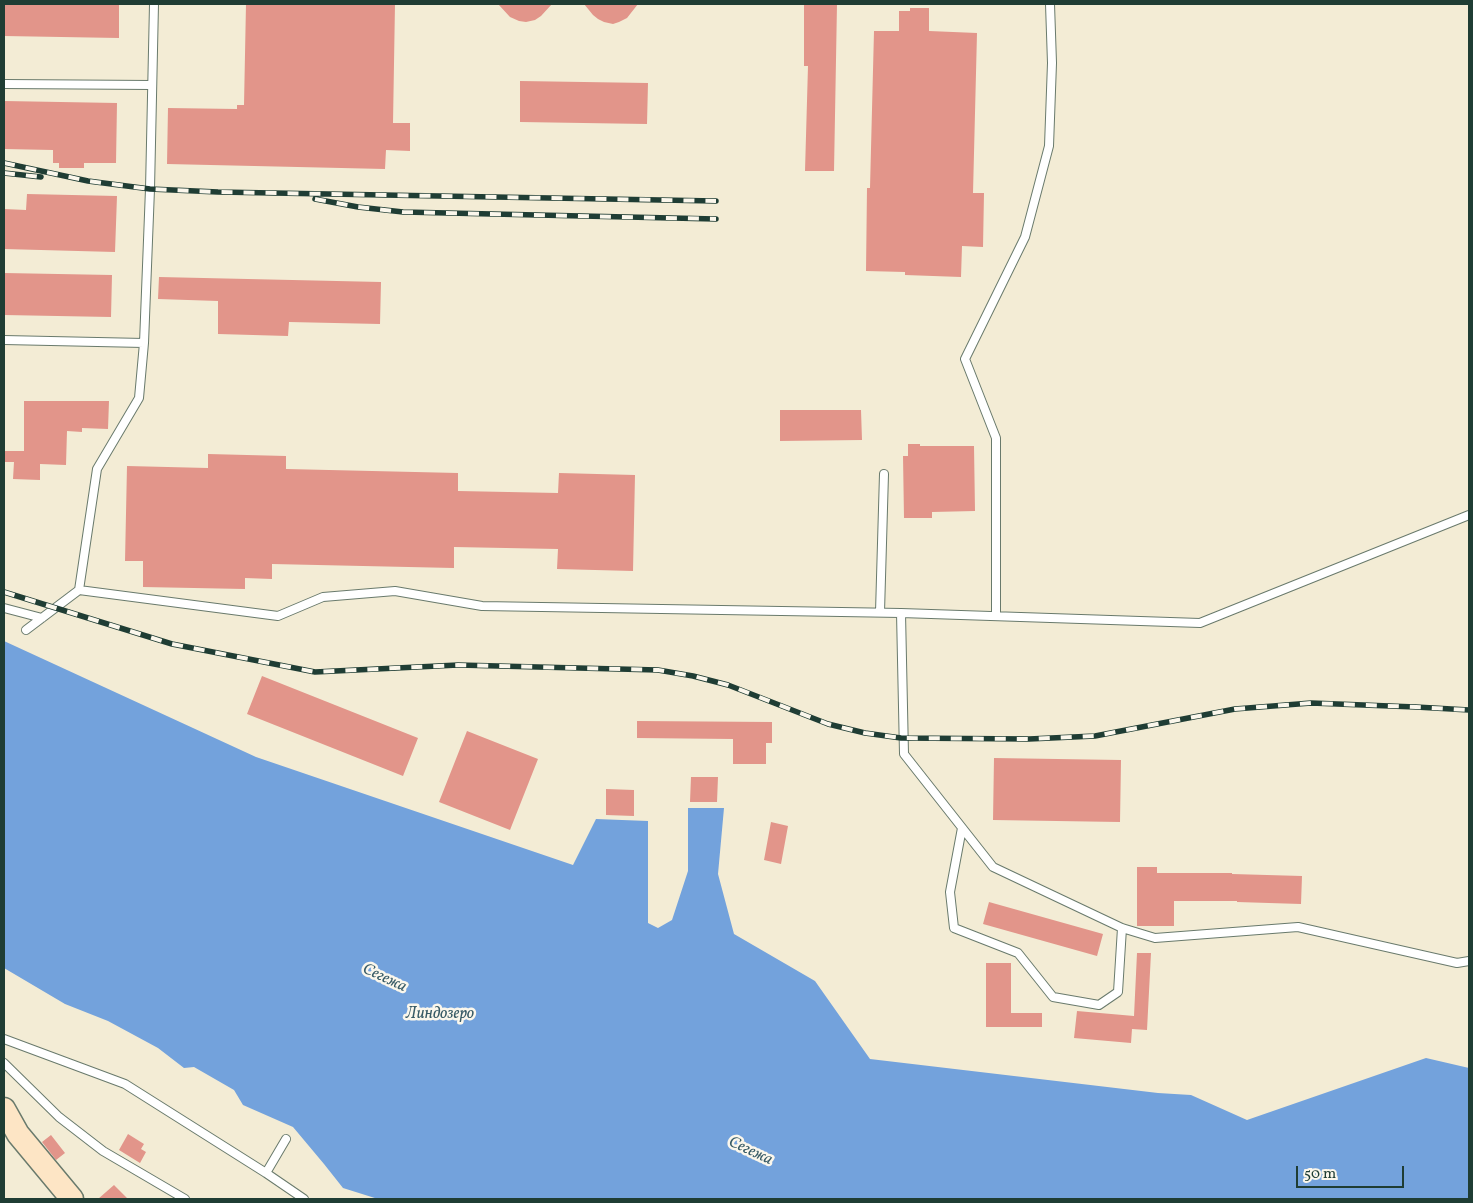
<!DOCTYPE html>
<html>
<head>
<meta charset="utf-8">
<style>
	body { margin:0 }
	#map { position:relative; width:1473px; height:1203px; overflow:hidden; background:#f3ecd5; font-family:Vollkorn,serif }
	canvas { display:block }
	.frame { position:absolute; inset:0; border:5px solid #1f3d34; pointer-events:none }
	.scale { position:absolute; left:1296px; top:1166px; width:108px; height:22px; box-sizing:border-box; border:2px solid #1f3d34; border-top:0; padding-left:6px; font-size:15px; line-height:18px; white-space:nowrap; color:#1f3d34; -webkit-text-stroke:4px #fbf7ec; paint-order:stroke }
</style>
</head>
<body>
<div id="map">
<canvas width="1473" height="1203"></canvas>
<div class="frame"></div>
<div class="scale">50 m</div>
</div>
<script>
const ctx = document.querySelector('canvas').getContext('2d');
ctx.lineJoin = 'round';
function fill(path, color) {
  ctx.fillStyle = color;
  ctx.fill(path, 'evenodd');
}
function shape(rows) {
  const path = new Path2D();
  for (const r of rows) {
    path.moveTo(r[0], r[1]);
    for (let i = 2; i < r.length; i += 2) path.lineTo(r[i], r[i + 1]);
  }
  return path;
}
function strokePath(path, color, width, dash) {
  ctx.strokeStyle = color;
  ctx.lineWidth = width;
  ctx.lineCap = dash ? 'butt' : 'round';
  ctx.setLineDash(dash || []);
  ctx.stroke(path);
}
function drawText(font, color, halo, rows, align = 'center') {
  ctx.font = font + ' Vollkorn,serif';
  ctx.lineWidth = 5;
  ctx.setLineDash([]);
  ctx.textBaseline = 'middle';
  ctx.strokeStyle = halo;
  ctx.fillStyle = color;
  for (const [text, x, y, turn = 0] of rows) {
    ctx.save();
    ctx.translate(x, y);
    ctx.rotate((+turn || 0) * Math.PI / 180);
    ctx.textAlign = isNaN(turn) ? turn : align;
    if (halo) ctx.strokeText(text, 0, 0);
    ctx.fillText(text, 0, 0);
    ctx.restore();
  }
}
const water = shape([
	[4,641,256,757,573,865,596,819,648,821,648,923,658,928,672,920,688,871,688,808,724,808,718,874,734,934,815,981,870,1059,1158,1093,1191,1095,1247,1120,1426,1058,1469,1068,1469,1199,378,1199,343,1188,324,1164,293,1127,243,1105,234,1090,194,1067,184,1068,158,1048,108,1021,65,1004,4,968]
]);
const building = shape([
	[4,4,119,4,119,38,4,36],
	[246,4,395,4,393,123,410,123,410,151,386,150,385,169,167,164,168,108,237,109,237,105,244,105],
	[498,4,552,4,541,16,535,20,526,22,519,21,510,17],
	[584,4,638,4,627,18,619,22,613,24,604,22,598,19,593,15],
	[804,4,837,4,834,171,805,171,808,66,804,66],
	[910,8,929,8,929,31,977,33,973,193,984,193,983,247,962,246,961,277,905,275,905,272,866,271,867,188,870,188,874,31,899,31,899,11,910,11],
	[520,81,648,83,647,124,520,122],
	[4,101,117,103,116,163,84,163,84,168,59,168,59,163,53,163,53,150,4,149],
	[27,194,117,196,115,252,4,249,4,209,26,210],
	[4,273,112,275,111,317,4,315],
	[159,277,381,282,380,324,289,322,288,336,218,334,218,301,158,299],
	[24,401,109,401,108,429,82,428,82,432,67,431,66,465,40,464,40,480,13,479,14,462,4,462,4,451,24,451],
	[780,410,861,410,862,440,780,441],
	[908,444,920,444,920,446,974,446,975,511,932,512,932,518,904,518,903,456,908,456],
	[208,454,286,456,286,469,458,473,458,491,558,493,559,473,635,475,633,571,557,569,558,549,454,547,454,568,272,564,272,579,245,578,245,589,143,587,143,561,125,561,127,466,208,468],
	[262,676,418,738,403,776,247,714],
	[637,721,772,722,772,743,766,743,766,764,733,764,733,739,637,738],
	[467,731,538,759,510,830,439,802],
	[994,758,1121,760,1120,822,993,820],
	[691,777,718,777,717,802,690,802],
	[606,789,634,790,634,816,606,815],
	[771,822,788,826,781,864,764,860],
	[1137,867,1157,867,1157,873,1232,873,1232,874,1302,876,1301,904,1237,902,1237,901,1174,901,1174,926,1137,926],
	[989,902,1103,934,1097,956,983,924],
	[1137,953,1151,953,1147,1030,1132,1029,1131,1043,1074,1038,1077,1011,1134,1016],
	[986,963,1011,963,1011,1013,1042,1013,1042,1027,986,1027],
	[128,1134,144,1144,141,1149,146,1152,140,1163,119,1150],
	[51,1135,65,1153,56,1160,42,1142],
	[114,1185,128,1199,98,1199]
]);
const lane = shape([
	[4,84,152,85],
	[4,340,144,343,150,189,154,4],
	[1469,515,1200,623,901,613,904,754,993,867,1122,928,1155,938,1298,927,1457,963,1469,961],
	[79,590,97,469,139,398,144,343],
	[4,608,42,618],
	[880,612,884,474],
	[996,616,996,438,965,359,1025,237,1049,146,1052,63,1050,4],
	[26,630,79,590,278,616,323,597,395,591,482,606,901,613],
	[962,828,950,892,954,928,1018,953,1053,997,1099,1005,1118,992,1122,928],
	[4,1039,125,1084,266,1173,304,1199],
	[4,1063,59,1117,103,1151,185,1199],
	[266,1173,286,1139]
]);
const secondary = shape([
	[4,1109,18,1134,72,1199]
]);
const rail = shape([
	[4,163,88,181,150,189,218,192,716,201],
	[4,173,41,177],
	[315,199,358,207,403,212,716,219],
	[4,592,172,644,315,672,458,665,658,670,693,676,728,685,828,724,865,733,901,738,1029,739,1095,736,1235,709,1311,703,1416,707,1469,710]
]);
const waterNames = [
	["Сегежа",384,979,25],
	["Линдозеро",440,1015],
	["Сегежа",750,1152,25]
];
fill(water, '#73a2dc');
fill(building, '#e2958a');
strokePath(lane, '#697a6c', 10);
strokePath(secondary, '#697a6c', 25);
strokePath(lane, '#fff', 8);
strokePath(secondary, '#fde5c5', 22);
strokePath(rail, '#1f3d34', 5.5);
strokePath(rail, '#fbf7ec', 4, [11]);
drawText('italic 16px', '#385b66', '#fbf7ec', waterNames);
</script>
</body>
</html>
